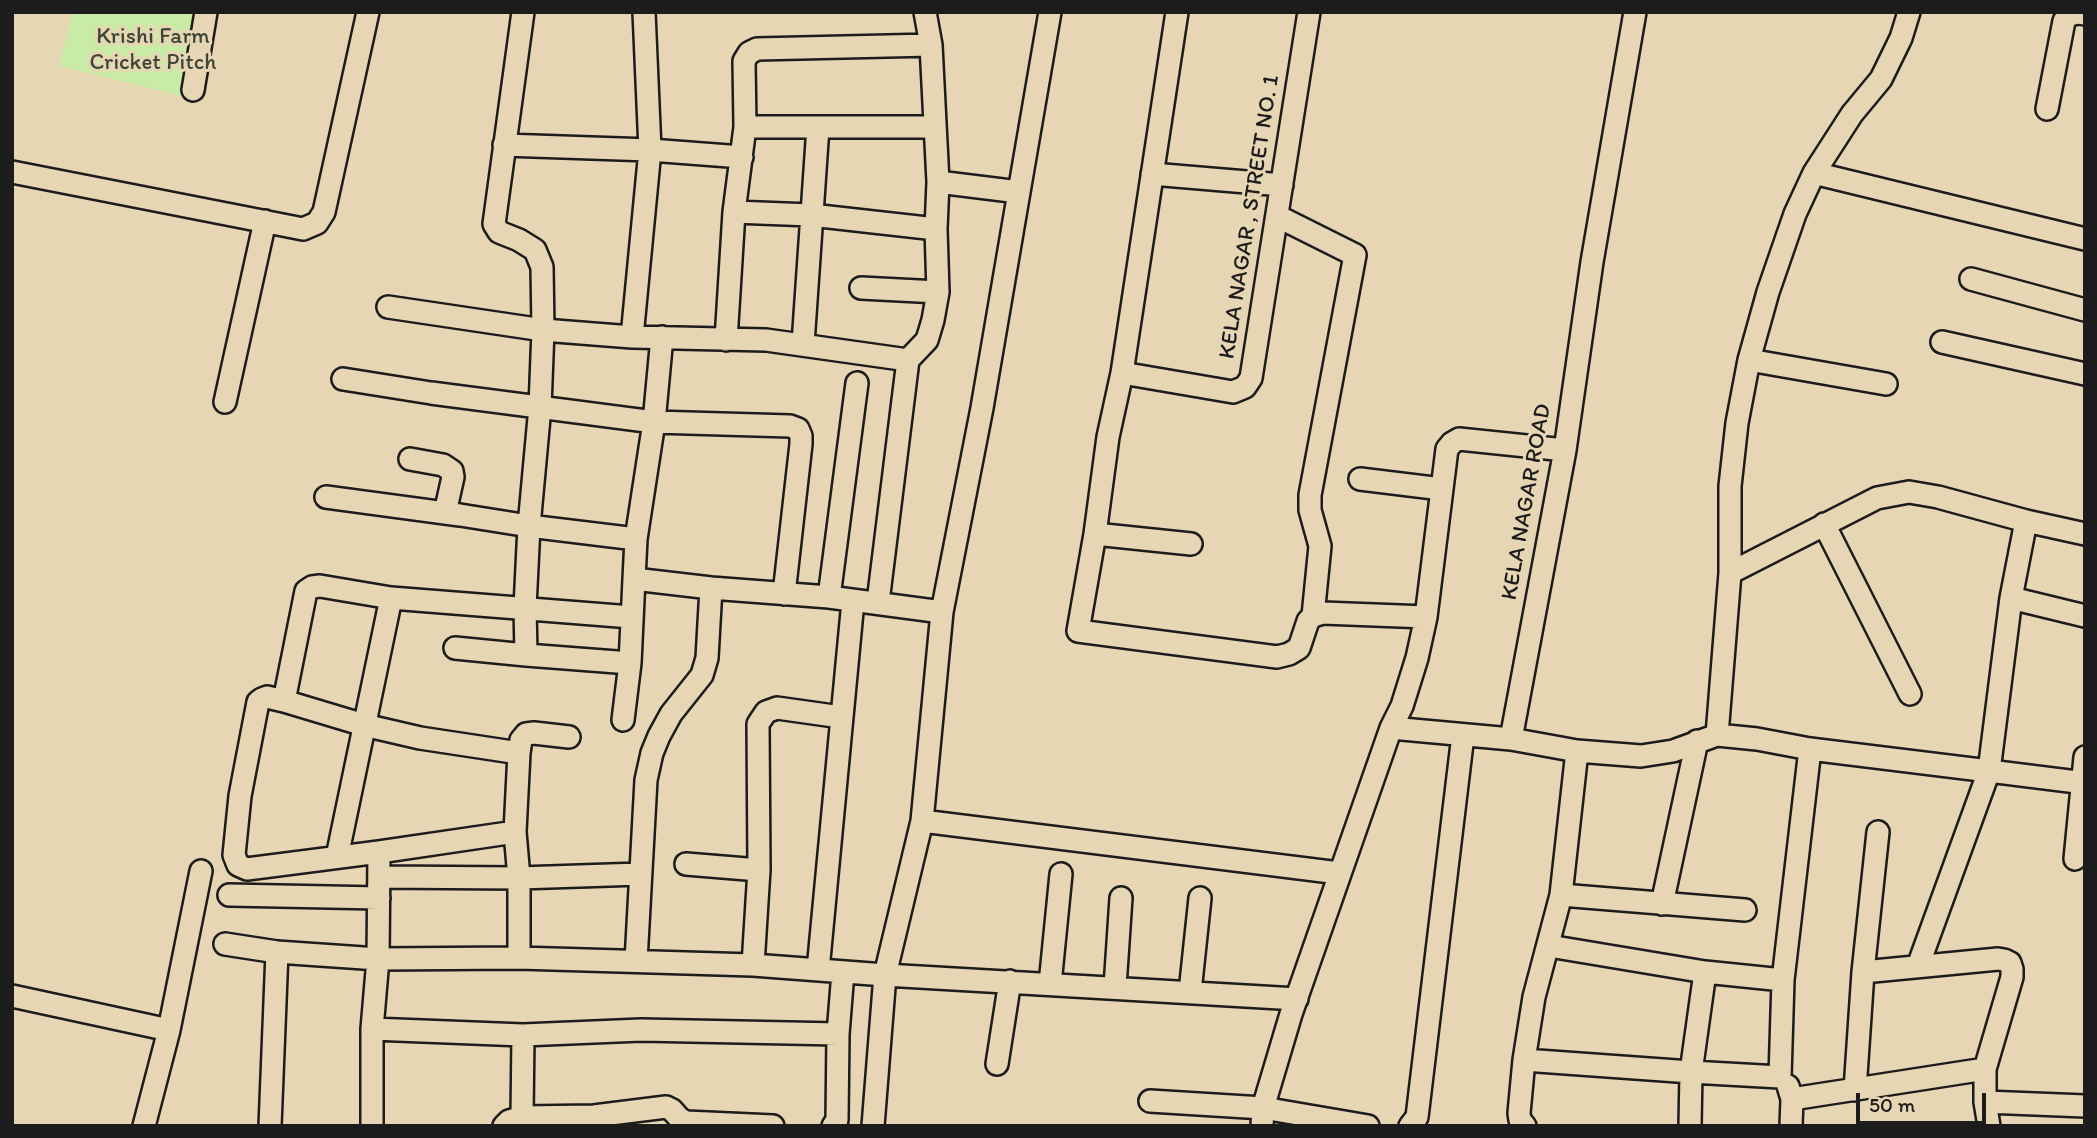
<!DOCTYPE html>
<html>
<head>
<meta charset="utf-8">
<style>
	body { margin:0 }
	#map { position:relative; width:2097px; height:1138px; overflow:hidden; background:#e7d6b3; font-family:Itim,sans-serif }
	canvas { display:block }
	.frame { position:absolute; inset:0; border:14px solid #1c1c1c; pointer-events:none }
	.scale { position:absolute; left:1856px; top:1093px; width:130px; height:32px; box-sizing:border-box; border:4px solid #1c1c1c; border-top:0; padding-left:9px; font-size:21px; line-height:24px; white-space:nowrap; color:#1c1c1c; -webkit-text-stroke:5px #e7d6b3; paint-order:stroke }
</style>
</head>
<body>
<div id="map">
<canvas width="2097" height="1138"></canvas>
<div class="frame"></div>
<div class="scale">50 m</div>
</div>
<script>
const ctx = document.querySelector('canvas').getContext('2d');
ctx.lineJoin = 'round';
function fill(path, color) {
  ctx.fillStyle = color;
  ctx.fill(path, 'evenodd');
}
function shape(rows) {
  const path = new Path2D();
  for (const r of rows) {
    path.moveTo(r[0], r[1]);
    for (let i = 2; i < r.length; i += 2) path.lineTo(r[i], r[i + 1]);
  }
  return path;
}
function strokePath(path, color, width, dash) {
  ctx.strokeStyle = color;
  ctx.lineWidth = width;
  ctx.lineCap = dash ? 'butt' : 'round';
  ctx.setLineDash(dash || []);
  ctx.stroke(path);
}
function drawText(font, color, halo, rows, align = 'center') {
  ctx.font = font + ' Itim,sans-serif';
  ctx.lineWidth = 6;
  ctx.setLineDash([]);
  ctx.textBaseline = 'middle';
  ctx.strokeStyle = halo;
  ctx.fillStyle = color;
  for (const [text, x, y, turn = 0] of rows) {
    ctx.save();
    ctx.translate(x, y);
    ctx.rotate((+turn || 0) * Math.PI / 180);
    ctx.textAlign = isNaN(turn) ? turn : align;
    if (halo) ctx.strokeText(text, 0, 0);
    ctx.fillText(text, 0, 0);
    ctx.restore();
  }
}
const green = shape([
	[73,12,186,12,203,16,187,97,59,66]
]);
const minor = shape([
	[925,12,931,45,938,182],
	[1909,12,1901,38,1881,79,1852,114,1814,173,1795,214,1768,292,1749,360,1737,423,1730,486,1730,573,1877,498,1909,492,1938,497,2026,521,2085,534],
	[193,90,206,12],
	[2047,109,2064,21,2069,15,2078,13,2085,14],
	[745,127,934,127],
	[504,145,650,150,742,157],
	[12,172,303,229,317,223,324,212,368,12],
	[1814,173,2085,239],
	[1152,174,1282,185],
	[734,212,745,127,744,61,749,53,757,49,931,45],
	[1277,216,1355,255,1310,495,1310,510,1320,546,1313,616],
	[1971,279,2085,310],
	[861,288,938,292],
	[388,307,543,330,542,267,535,250,519,240,499,232,494,224,523,12],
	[632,337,650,150,644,12],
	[726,340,734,212,811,215,936,229,938,182,1019,192,1050,12],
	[1942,342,2085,374],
	[803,344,818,127],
	[1749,360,1886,384],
	[1122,373,1233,392,1245,387,1251,378,1309,12],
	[343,379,431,393,654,422,790,426,798,429,801,436,801,444,784,594],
	[225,402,265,221],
	[410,459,443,465,452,471,453,477,445,513],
	[1360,479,1442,489,1447,449,1452,443,1459,439,1565,450],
	[326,497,460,515,529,526,636,539,634,579,711,588,829,597,942,612,982,408,1019,192],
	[1824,524,1910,694],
	[1095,534,1108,437,1122,373,1177,12],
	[636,539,654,422,662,337],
	[1191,544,1095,534,1078,631,1277,657,1289,654,1299,648,1308,621,1313,616,1323,613,1426,617,1417,658,1402,706,1391,728,1291,1014,1263,1108,1262,1126],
	[829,597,857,383],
	[2011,598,2085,616],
	[878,602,908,360],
	[1426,617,1442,489],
	[455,648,526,655,525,607,529,526,540,407,543,330,632,337,766,340,908,360,927,340,933,320,938,292,936,229],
	[526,655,630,663],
	[284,701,306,591,312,587,320,586,391,598,631,617],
	[623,720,630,663,634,579],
	[1391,728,1511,739],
	[1717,735,1730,573],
	[1577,751,1641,756,1673,751,1717,735,1757,739,1810,749,1989,771,2011,598,2026,521],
	[519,753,420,738,364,725,284,701,267,697,262,699,258,702,240,796,234,855,238,865,247,869,379,852,515,832,519,753,521,740,526,734,534,733,569,737],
	[922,821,1339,873],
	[515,832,519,878,519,958],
	[337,857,391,598],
	[2075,859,2085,757],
	[686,864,759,870],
	[379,877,519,878,640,874],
	[229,895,379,898],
	[1561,895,1745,910],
	[1662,904,1697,741],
	[225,944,277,952,378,959,519,958,753,965,885,975,1297,999],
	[1549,946,1705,972,1783,980,1810,749],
	[636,961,646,780,652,753,659,736,671,714,702,675,707,658,711,588],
	[753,965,759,870,758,724,766,712,777,708,841,717],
	[1918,966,1989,771,2085,783],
	[818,970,853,601],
	[1863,972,1878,832],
	[1050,984,1061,874],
	[1115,987,1121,898],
	[1190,992,1200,898],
	[12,996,169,1030],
	[372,1029,523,1035,641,1030,838,1034],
	[1524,1060,1691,1072,1780,1077,1783,980],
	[997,1064,1010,981],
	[1788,1086,1792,1099,1791,1126],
	[1855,1090,1863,972,1998,959,2004,960,2010,963,2012,969,2012,977,1985,1069],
	[1792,1099,1985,1069,1985,1102,1989,1126],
	[1150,1101,1263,1108,1368,1126],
	[1985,1102,2085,1106],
	[522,1117,594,1116,666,1107,672,1110,680,1119,686,1122,773,1126],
	[144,1126,169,1030,201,871],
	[270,1126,277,952],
	[372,1126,372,1029,378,959,379,852],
	[504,1126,509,1121,522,1117,523,1035],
	[833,1126,837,1120,838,1034,843,972],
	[873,1126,885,975,922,821,942,612],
	[1410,1126,1417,1117,1463,735],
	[1525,1126,1520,1120,1519,1113,1524,1060,1534,997,1561,895,1577,751,1511,739,1565,450,1592,262,1635,12],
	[1690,1126,1691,1072,1705,972]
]);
const parkNames = [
	["Krishi Farm",153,37],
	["Cricket Pitch",153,63]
];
const streetNames = [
	["KELA NAGAR , STREET NO. 1",1250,217,-81],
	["KELA NAGAR ROAD",1527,502,-80]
];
fill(green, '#c8eca5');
strokePath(minor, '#1c1c1c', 26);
strokePath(minor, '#e7d6b3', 21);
drawText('23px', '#3e4637', '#e7d6b3', parkNames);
drawText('23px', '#1c1c1c', '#e7d6b3', streetNames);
</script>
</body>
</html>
